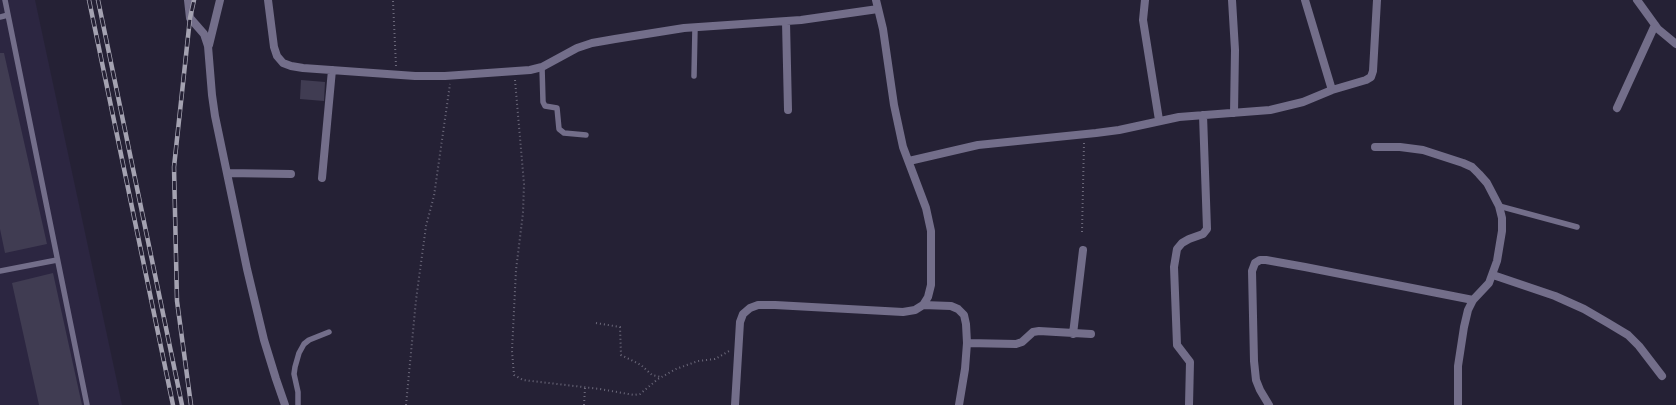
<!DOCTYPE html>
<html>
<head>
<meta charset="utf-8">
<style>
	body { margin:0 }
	canvas { display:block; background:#252135 }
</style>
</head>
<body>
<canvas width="1676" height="405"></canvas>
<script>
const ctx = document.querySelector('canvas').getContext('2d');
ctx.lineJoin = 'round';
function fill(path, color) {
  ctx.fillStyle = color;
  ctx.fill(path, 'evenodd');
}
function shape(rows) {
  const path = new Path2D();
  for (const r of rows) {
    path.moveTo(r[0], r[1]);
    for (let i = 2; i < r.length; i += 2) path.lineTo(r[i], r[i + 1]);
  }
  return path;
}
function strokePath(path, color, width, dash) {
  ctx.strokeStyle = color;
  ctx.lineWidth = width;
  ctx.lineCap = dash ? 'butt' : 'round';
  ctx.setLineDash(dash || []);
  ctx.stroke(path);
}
const built = shape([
	[0,0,35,0,122,405,0,405]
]);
const building = shape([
	[0,53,4,53,47,244,5,253,0,229],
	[301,80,325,82,324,101,300,99],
	[53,273,82,405,39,405,12,283]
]);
const path = shape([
	[393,1,396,66],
	[515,80,524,184,523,213,516,270,512,351,514,375,523,380,600,389,634,395,640,394,658,379,676,369,698,361,715,359,729,351],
	[1082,232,1084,143],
	[596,323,620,327,621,355,641,365,652,375,661,377],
	[406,405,416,300,426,226,434,196,450,84],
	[584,405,585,388]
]);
const service = shape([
	[5,0,87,405],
	[0,17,8,15],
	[542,67,543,102,545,106,557,108,559,129,564,133,586,135],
	[694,76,695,28],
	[1499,206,1577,227],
	[0,271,57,260],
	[298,405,298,392,294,374,295,367,299,353,304,344,309,340,329,332]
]);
const minor = shape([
	[188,0,190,18,204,34,208,46,212,95,215,116,247,269,264,340,276,379,285,405],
	[268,0,274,47,277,56,283,63,291,66,303,68,415,76,445,76,530,70,542,67,577,48,592,43,615,39,684,28,801,20,878,9],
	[1145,0,1143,20,1159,120],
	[1232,0,1235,50,1234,113],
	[1305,0,1332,90],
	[1637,0,1658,29,1676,44],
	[786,22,788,110],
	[209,45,220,0],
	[1617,108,1655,25],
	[1375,147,1400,147,1423,150,1463,163,1472,167,1479,174,1487,183,1499,206,1502,218,1502,231,1497,261,1489,283,1473,300,1468,310,1464,327,1458,366,1458,405],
	[909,161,978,145,1096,133,1119,130,1179,117,1270,110,1303,102,1332,90,1366,80,1371,77,1373,71,1377,0],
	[227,173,291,174],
	[322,178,332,70],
	[1493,275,1555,296,1584,309,1608,323,1628,335,1639,346,1662,376],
	[923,305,951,306,958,309,964,315,966,324,967,343,965,369,959,405],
	[1073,334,1083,250],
	[967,343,1016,344,1022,342,1033,332,1039,331,1091,334],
	[735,405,740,322,743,314,750,308,758,305,775,305,903,312,915,310,923,305,928,297,931,285,931,231,926,208,903,147,894,105,883,29,876,0],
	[1189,405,1190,362,1177,345,1174,267,1177,249,1182,243,1189,239,1203,234,1207,229,1203,115],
	[1269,405,1260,390,1256,380,1254,361,1252,271,1255,263,1260,260,1266,260,1305,267,1473,300]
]);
const rail = shape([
	[89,0,173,405],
	[98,0,182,405],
	[191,405,177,301,174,167,190,18,194,0]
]);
fill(built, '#2c2641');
fill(building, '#403c52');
strokePath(path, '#6b687a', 2, [1, 3]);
strokePath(service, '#736e8a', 5.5);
strokePath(minor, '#736e8a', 8);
strokePath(rail, '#a4a2b1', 4.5);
strokePath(rail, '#252135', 3, [9]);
</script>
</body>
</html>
